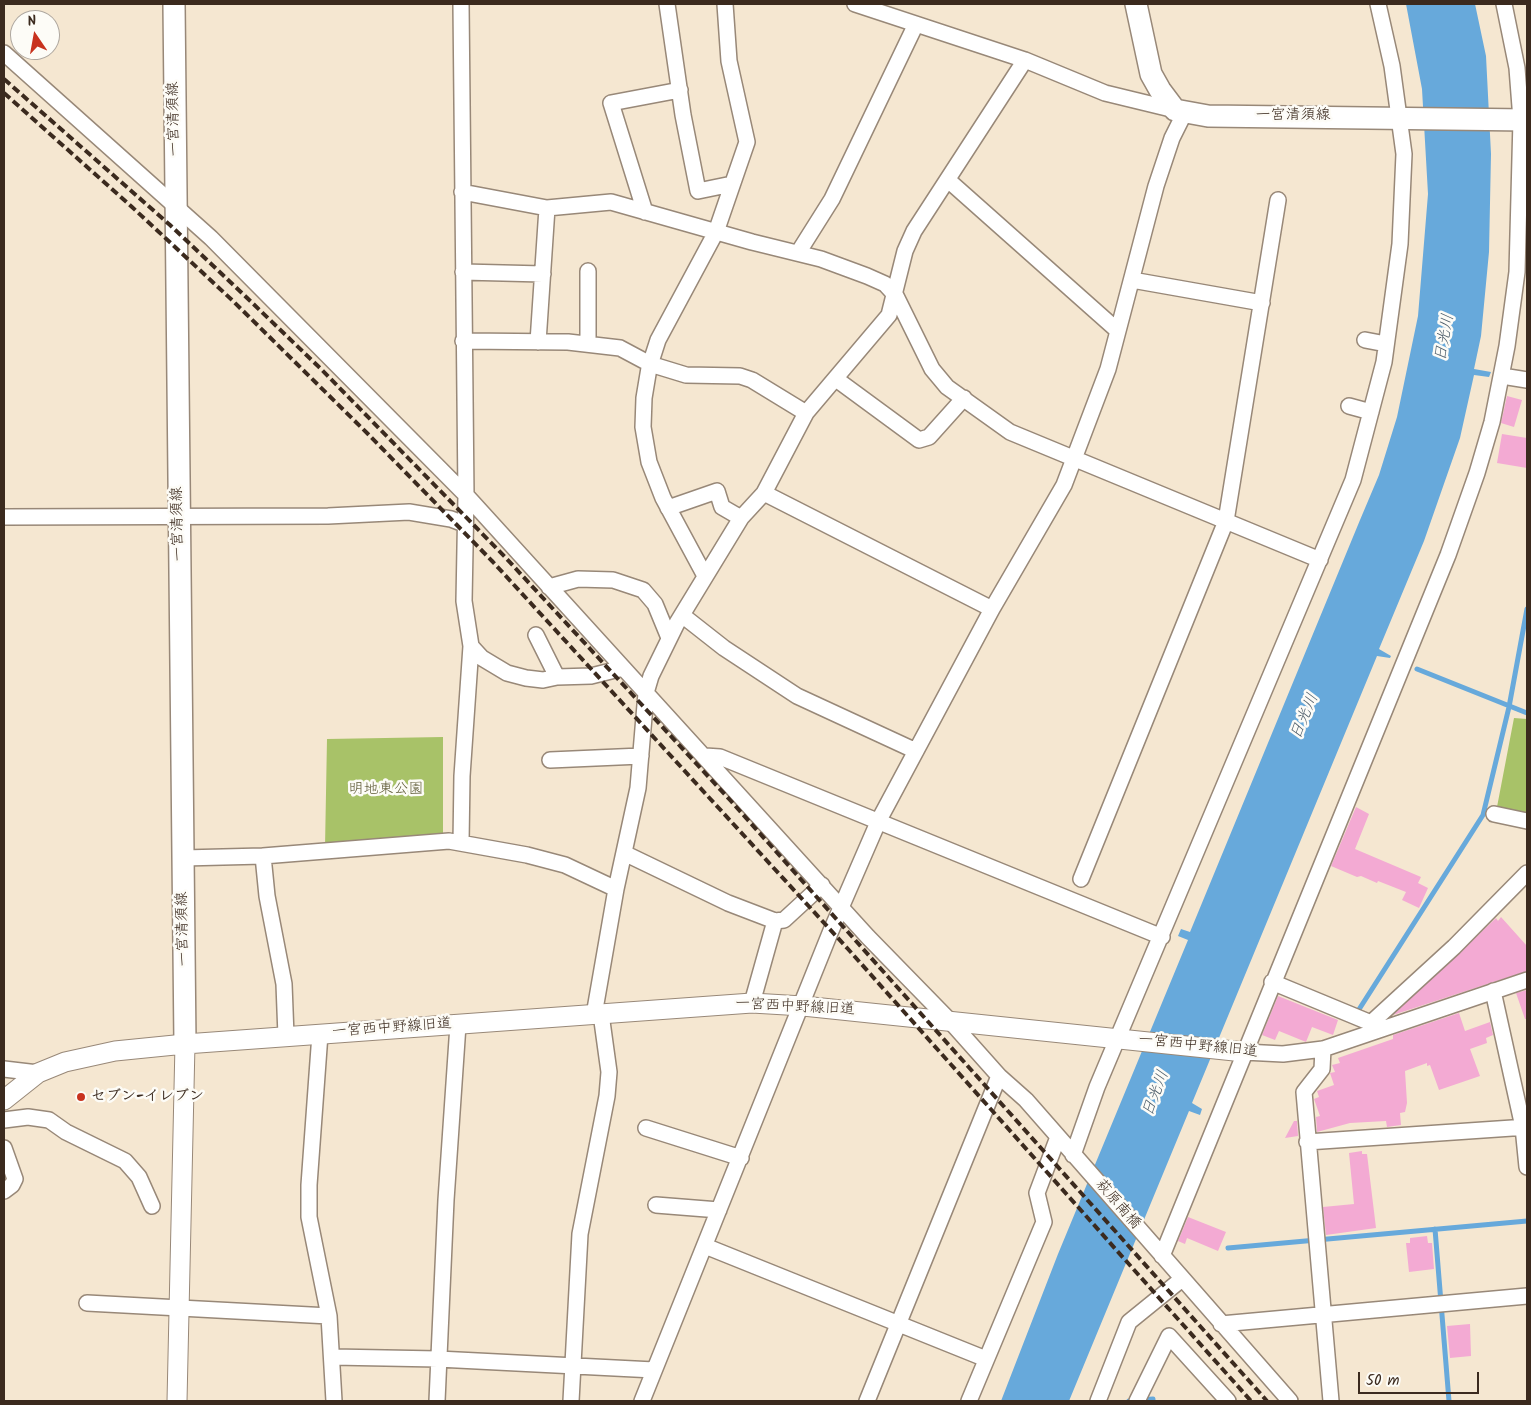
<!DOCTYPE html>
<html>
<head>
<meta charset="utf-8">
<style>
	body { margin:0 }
	#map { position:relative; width:1531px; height:1405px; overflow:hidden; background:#f5e7d1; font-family:Kalam,sans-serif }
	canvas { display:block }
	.frame { position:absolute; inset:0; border:5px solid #3b2a1e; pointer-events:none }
	.north { position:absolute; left:10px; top:10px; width:50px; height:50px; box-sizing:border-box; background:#fdfcf7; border:1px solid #afa8a0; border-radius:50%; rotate:348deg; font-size:14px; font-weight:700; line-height:20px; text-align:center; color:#3b2a1e }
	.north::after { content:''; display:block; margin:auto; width:18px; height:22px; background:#c8321e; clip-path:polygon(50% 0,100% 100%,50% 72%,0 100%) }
	.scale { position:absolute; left:1358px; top:1372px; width:121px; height:22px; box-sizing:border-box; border:2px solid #3b2a1e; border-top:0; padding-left:6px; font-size:15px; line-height:18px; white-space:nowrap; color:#3b2a1e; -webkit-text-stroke:4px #fdfcf7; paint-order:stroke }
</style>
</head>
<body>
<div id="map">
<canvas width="1531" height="1405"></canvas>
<div class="frame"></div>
<div class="north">N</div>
<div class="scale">50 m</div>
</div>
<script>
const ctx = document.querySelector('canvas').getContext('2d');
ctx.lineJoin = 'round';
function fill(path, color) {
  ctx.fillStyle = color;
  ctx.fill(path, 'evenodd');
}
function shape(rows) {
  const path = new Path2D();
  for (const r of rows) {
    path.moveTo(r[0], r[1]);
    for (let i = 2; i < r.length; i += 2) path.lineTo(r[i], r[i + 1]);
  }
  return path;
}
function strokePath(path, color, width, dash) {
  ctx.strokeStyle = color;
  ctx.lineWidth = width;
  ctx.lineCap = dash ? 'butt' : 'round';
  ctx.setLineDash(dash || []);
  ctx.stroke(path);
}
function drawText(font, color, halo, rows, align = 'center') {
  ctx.font = font + ' Kalam,"Klee One",sans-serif';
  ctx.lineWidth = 5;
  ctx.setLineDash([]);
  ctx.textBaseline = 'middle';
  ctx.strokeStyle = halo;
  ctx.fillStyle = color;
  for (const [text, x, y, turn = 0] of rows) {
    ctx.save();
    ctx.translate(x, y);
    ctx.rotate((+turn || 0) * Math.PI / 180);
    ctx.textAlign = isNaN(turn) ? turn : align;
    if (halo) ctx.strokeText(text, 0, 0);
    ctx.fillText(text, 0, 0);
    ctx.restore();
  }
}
const green = shape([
	[1514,718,1527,719,1527,813,1497,807],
	[443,737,443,838,325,847,327,739]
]);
const water = shape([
	[1406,4,1475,4,1486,56,1491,154,1489,252,1481,336,1474,369,1491,372,1489,377,1474,375,1460,438,1424,541,1379,649,1391,656,1390,658,1377,656,1192,1103,1202,1109,1200,1115,1189,1111,1069,1401,1001,1401,1058,1254,1188,940,1178,936,1181,929,1190,932,1360,520,1379,475,1397,417,1418,316,1428,194,1422,89]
]);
const stream = shape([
	[1417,669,1527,713],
	[1358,1011,1483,815,1509,707,1527,609],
	[1435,1229,1449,1401],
	[1228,1248,1527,1221],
	[1129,1401,1153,1399,1153,1401]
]);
const building = shape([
	[1507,396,1522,400,1514,427,1501,423],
	[1502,434,1527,438,1527,468,1497,463],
	[1356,807,1369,814,1355,849,1421,877,1418,883,1428,888,1419,908,1402,900,1406,892,1378,881,1377,883,1361,876,1357,877,1331,866],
	[1501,917,1527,946,1527,971,1393,1015,1496,918,1498,921],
	[1527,990,1527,1019,1525,1019,1516,993],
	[1278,996,1338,1020,1333,1035,1312,1027,1306,1042,1279,1031,1275,1040,1262,1035],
	[1459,1013,1465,1031,1490,1022,1493,1035,1486,1038,1487,1043,1470,1049,1480,1076,1439,1090,1430,1065,1427,1066,1427,1063,1405,1071,1407,1103,1405,1112,1400,1113,1401,1125,1387,1127,1386,1121,1350,1123,1317,1132,1316,1117,1320,1116,1314,1099,1319,1097,1317,1091,1334,1085,1330,1073,1335,1072,1332,1065,1340,1063,1338,1058,1393,1039,1393,1035],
	[1294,1121,1297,1121,1298,1136,1285,1138],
	[1362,1151,1362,1154,1367,1154,1376,1228,1326,1235,1323,1207,1354,1204,1349,1153],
	[1188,1217,1226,1232,1218,1251,1187,1238,1185,1244,1178,1241],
	[1427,1236,1428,1243,1432,1243,1434,1269,1409,1272,1406,1243,1410,1243,1410,1238],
	[1470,1324,1471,1356,1450,1358,1447,1326]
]);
const minor = shape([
	[461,4,466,495,464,601,471,646,482,658,507,673,526,678,543,680,557,677,591,676,623,668],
	[667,4,683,115,698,191,732,184],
	[855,4,1025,60,1105,93,1175,110],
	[4,53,211,238,466,495,868,937,950,1021,999,1076,1026,1100,1290,1401],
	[948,180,1118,331],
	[462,192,547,208,611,202,752,242,821,259,867,276,885,284,896,296,932,369,947,387,1010,432,1320,560],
	[645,212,611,103,680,90],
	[798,253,832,199,916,24],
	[588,271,588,344],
	[463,272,543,274],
	[1132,280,1262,303],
	[1365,340,1386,344],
	[463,341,568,342,620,348,650,364,686,375,740,376,752,380,806,413],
	[538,342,547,208],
	[1502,376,1527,380],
	[836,379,919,440,929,437,964,398],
	[1349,406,1371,412],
	[764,493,992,609],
	[668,508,717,491,722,507,741,518],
	[4,517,328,516,409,512,451,519,464,524],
	[705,576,663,498,649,462,643,427,644,398,649,368,658,340,716,232,747,142,729,61,725,4],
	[549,587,578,579,613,580,643,590,655,604,669,638],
	[682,615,724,648,797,696,916,751],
	[536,635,557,677],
	[705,756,720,757,1162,937],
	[550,760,641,756],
	[1494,814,1527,821],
	[461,843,462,776,471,646],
	[624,853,728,903,775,921],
	[263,856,267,896,284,984,286,1036],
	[183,858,263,856,449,841,527,855,565,865,616,889],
	[1081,879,1226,521,1278,200],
	[1272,982,1371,1023,1374,1031],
	[1493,991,1523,1127,1527,1167],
	[752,1003,775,921,784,920,822,885],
	[594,1015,616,889,638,788,646,693,651,676,677,623,741,518,764,493,806,413,889,315,905,251,914,231,1025,60],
	[1371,1023,1454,947,1527,873],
	[320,1034,309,1185,309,1217,329,1316,334,1401],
	[1323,1049,1322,1069,1304,1092,1331,1401],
	[1244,1052,1283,1054,1323,1049,1527,980],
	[4,1069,38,1073],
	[4,1120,28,1117,49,1120,66,1132,125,1161,139,1177,152,1206],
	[646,1128,741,1158],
	[1307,1142,1527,1127],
	[4,1148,15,1179,12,1185,4,1191],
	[1073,1155,1097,1087,1353,480,1384,362,1400,244,1404,154,1392,66,1378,4],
	[656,1205,719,1210],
	[705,1246,986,1359],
	[1162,1256,1448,555,1477,473,1492,422,1507,346,1517,272,1521,120,1517,68,1504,4],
	[87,1303,329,1316],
	[1221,1324,1527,1296],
	[333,1357,438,1359,654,1370],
	[437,1401,446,1200,458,1025],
	[571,1401,580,1234,607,1096,609,1072,601,1014],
	[642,1401,830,933,879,820,992,609,1064,485,1108,369,1156,186,1172,138,1185,112],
	[867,1401,999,1076],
	[969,1401,1044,1222,1037,1193,1058,1137],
	[1098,1401,1129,1322,1182,1279],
	[1137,1401,1169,1336,1228,1401]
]);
const tertiary = shape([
	[4,1100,38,1073,65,1062,115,1051,185,1044,752,1003,803,1006,1244,1052],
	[177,1401,185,1044]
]);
const secondary = shape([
	[174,4,185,1044],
	[1136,4,1151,74,1160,90,1175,110,1208,116,1527,120]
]);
const rail = shape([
	[4,79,170,225,243,294,321,369,505,557,730,800,1267,1401],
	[4,93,132,207,233,301,368,434,493,562,848,949,1251,1401]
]);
const markers = [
	[81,1097,5,"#c8321e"]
];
const streetNames = [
	["一宮清須線",1293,116],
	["一宮清須線",175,119,-91],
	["一宮清須線",179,524,-91],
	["一宮清須線",184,929,-91],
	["一宮西中野線旧道",795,1008,3],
	["一宮西中野線旧道",392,1029,-4],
	["一宮西中野線旧道",1198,1047,6],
	["萩原南橋",1117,1205,49]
];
const parkNames = [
	["明地東公園",386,790]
];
const poiNames = [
	["セブン-イレブン",91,1097]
];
const waterNames = [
	["日光川",1446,338,-80],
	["日光川",1306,717,-67],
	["日光川",1157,1094,-69]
];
fill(green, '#a8c268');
fill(water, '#67a9db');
strokePath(stream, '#67a9db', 5);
fill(building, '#f3aad3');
strokePath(minor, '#988878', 18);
strokePath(tertiary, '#988878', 21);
strokePath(secondary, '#988878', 24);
strokePath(minor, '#fff', 15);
strokePath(tertiary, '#fff', 19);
strokePath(secondary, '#fff', 21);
strokePath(rail, '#3b2a1e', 4, [8, 4]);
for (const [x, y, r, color] of markers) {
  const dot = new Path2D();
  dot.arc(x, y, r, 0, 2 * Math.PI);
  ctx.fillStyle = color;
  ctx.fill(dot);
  strokePath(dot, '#fdfcf7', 2);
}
drawText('15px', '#3b2a1e', '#fdfcf7', streetNames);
drawText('15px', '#5c5834', '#fdfcf7', parkNames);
drawText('bold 15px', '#3b2a1e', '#fdfcf7', poiNames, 'left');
drawText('italic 16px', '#4d5d6a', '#fdfcf7', waterNames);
</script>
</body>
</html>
